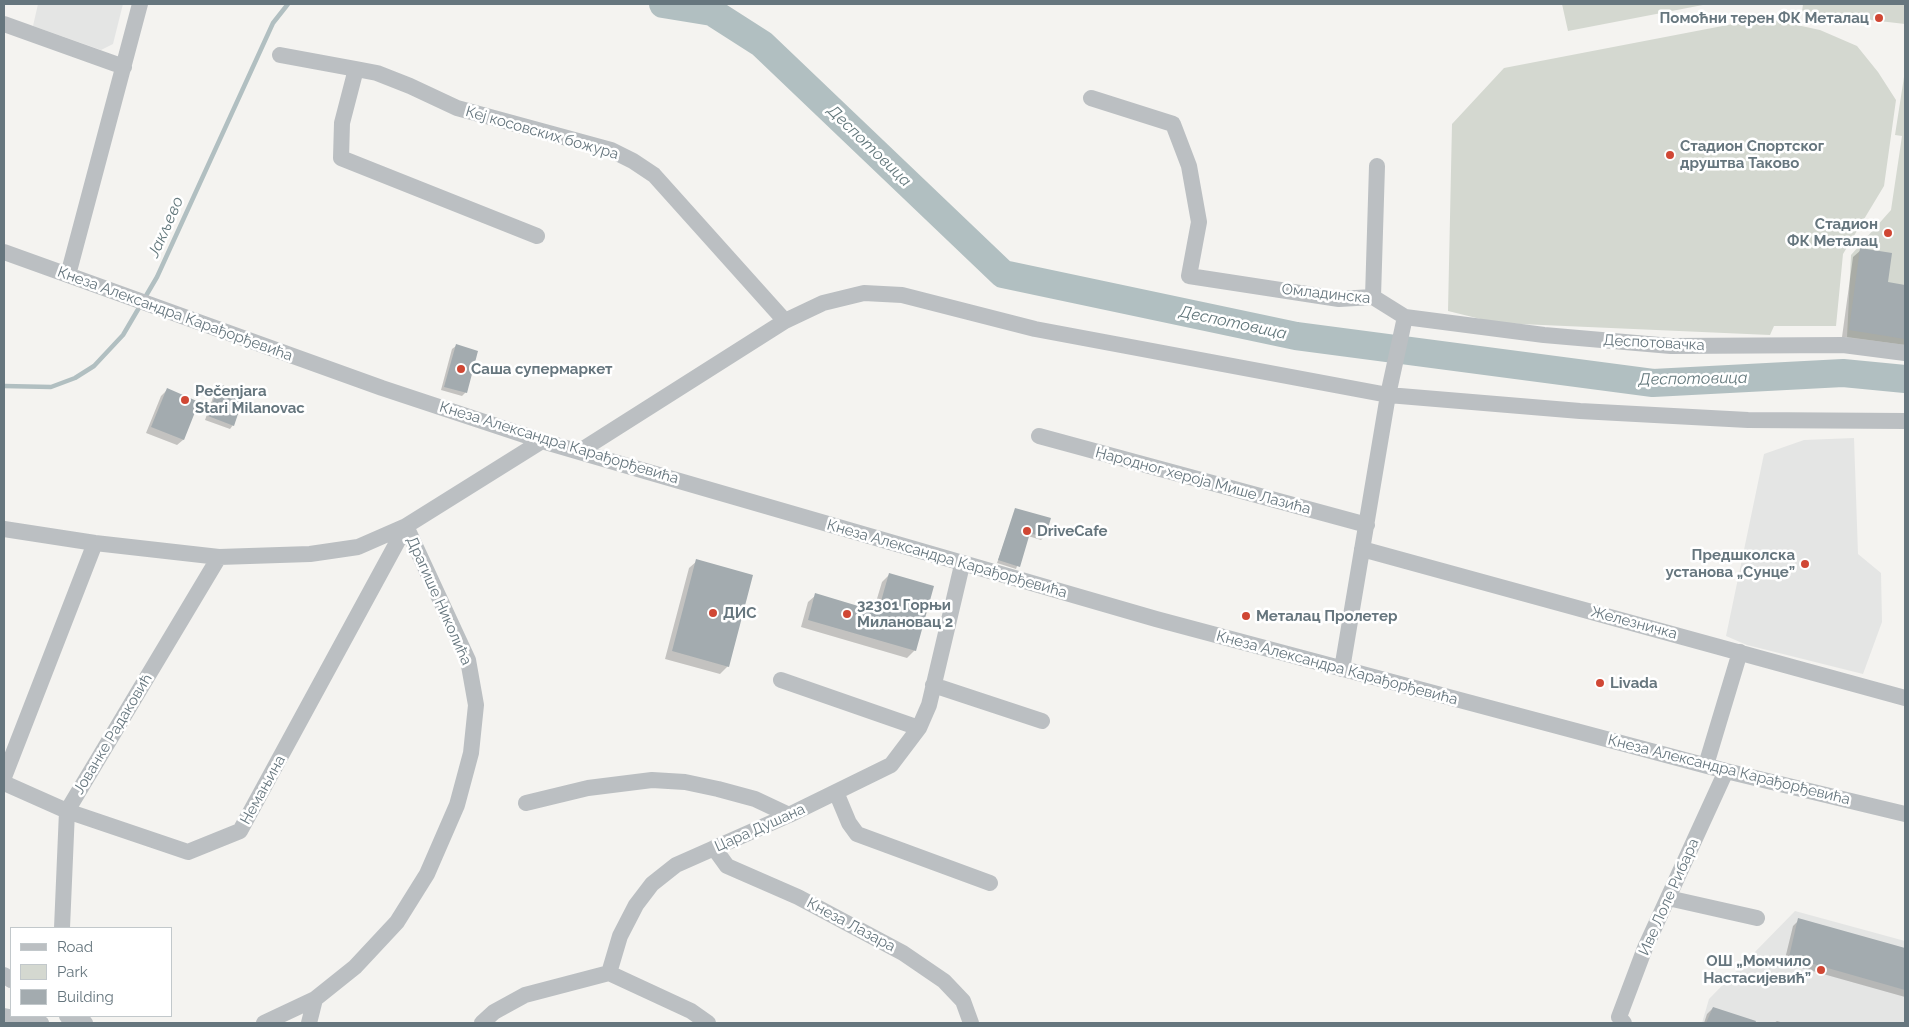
<!DOCTYPE html>
<html>
<head>
<meta charset="utf-8">
<style>
	body { margin:0 }
	#map { position:relative; width:1909px; height:1027px; overflow:hidden; background:#f4f3f0; font-family:Raleway,sans-serif }
	canvas { display:block }
	.frame { position:absolute; inset:0; border:5px solid #66767e; pointer-events:none }
	.legend { position:absolute; left:10px; top:927px; width:162px; height:90px; box-sizing:border-box; background:#fff; border:1px solid #c2c8cb; margin:0; padding:6px 9px; list-style:none; font-size:15px; color:#66767e }
	.legend li { display:flex; align-items:center; gap:10px; height:25px }
	.legend b { width:25px; border:1px solid #c2c8cb }
</style>
</head>
<body>
<div id="map">
<canvas width="1909" height="1027"></canvas>
<div class="frame"></div>
<ul class="legend">
<li><b style="height:6px;background:#bbbfc2"></b>Road</li>
<li><b style="height:14px;background:#d4d8d0"></b>Park</li>
<li><b style="height:14px;background:#a3abaf"></b>Building</li>
</ul>
</div>
<script>
const ctx = document.querySelector('canvas').getContext('2d');
ctx.lineJoin = 'round';
function fill(path, color) {
  ctx.fillStyle = color;
  ctx.fill(path, 'evenodd');
}
function shape(rows) {
  const path = new Path2D();
  for (const r of rows) {
    path.moveTo(r[0], r[1]);
    for (let i = 2; i < r.length; i += 2) path.lineTo(r[i], r[i + 1]);
  }
  return path;
}
function strokePath(path, color, width, dash) {
  ctx.strokeStyle = color;
  ctx.lineWidth = width;
  ctx.lineCap = dash ? 'butt' : 'round';
  ctx.setLineDash(dash || []);
  ctx.stroke(path);
}
function drawText(font, color, halo, rows, align = 'center') {
  ctx.font = font + ' Raleway,sans-serif';
  ctx.lineWidth = 5;
  ctx.setLineDash([]);
  ctx.textBaseline = 'middle';
  ctx.strokeStyle = halo;
  ctx.fillStyle = color;
  for (const [text, x, y, turn = 0] of rows) {
    ctx.save();
    ctx.translate(x, y);
    ctx.rotate((+turn || 0) * Math.PI / 180);
    ctx.textAlign = isNaN(turn) ? turn : align;
    if (halo) ctx.strokeText(text, 0, 0);
    ctx.fillText(text, 0, 0);
    ctx.restore();
  }
}
const built = shape([
	[38,4,123,4,113,44,101,50,33,26],
	[1854,438,1858,554,1881,573,1882,622,1863,674,1747,645,1726,636,1764,454,1804,440],
	[1795,911,1905,941,1905,1023,1702,1023,1709,999]
]);
const green = shape([
	[1562,4,1708,4,1568,31],
	[1803,4,1905,4,1905,24,1802,12],
	[1764,18,1820,30,1857,46,1878,72,1896,100,1884,186,1843,254,1836,326,1774,326,1770,335,1497,323,1448,311,1452,124,1504,68],
	[1904,77,1905,78,1905,345,1847,337,1851,255,1891,210,1902,136,1895,135]
]);
const shadow = shape([
	[1861,250,1887,283,1905,286,1905,347,1842,337,1853,257],
	[456,346,466,392,462,396,441,390,452,349],
	[220,386,233,425,230,429,205,420,216,389],
	[167,390,198,402,183,440,177,445,146,433,161,396],
	[1016,509,1044,537,1041,540,1028,536,1016,569,997,563],
	[697,561,728,666,720,674,665,659,689,568],
	[890,574,915,650,907,658,801,627,808,602,816,595,873,612,882,582],
	[1799,920,1905,949,1905,997,1784,963,1793,926],
	[1713,1008,1759,1023,1704,1023,1707,1014],
	[1777,1021,1784,1023,1774,1023]
]);
const stream = shape([
	[4,386,51,387,75,378,94,366,123,335,157,277,273,23,288,4]
]);
const river = shape([
	[663,4,712,12,762,44,1003,274,1296,336,1653,383,1843,373,1905,379]
]);
const building = shape([
	[1860,248,1892,253,1888,282,1905,285,1905,339,1849,330],
	[456,344,478,351,467,393,444,387],
	[219,384,245,393,234,426,208,416],
	[167,388,199,402,184,440,151,427],
	[1015,508,1051,518,1045,538,1030,533,1020,567,998,560],
	[696,559,753,575,729,667,672,651],
	[889,573,934,586,916,651,808,620,815,593,878,612],
	[1798,918,1905,948,1905,990,1789,957],
	[1713,1007,1756,1021,1755,1023,1706,1023]
]);
const minor = shape([
	[4,24,124,67],
	[280,55,356,69,342,123,341,158,537,236],
	[356,69,377,73,410,86,457,108,611,150,633,161,654,175,785,321],
	[1091,98,1173,124,1189,166,1199,222,1189,276,1339,299,1373,297,1405,317,1544,335,1671,346,1843,345,1905,353],
	[4,252,382,388,542,441,638,469,1156,619,1726,771,1905,814],
	[68,275,140,4],
	[1373,297,1377,166],
	[1039,436,1367,525],
	[580,451,785,321,823,303,864,293,902,295,1035,329,1388,395,1580,411,1748,420,1905,421],
	[4,529,95,543,219,557,310,554,358,547,406,526,542,441],
	[1362,549,1905,698],
	[1342,669,1388,395,1405,317],
	[781,680,919,728],
	[933,685,1042,721],
	[1706,765,1740,652],
	[4,777,95,543],
	[4,783,67,811,188,852,240,831,406,526],
	[836,792,849,823,857,834,990,883],
	[526,803,588,788,652,780,685,782,718,789,755,799,789,815],
	[714,848,727,866,798,897,903,953,944,981,963,1001,971,1023],
	[1668,898,1757,918],
	[62,928,67,811,219,557],
	[609,973,691,1011,708,1023],
	[4,975,11,980],
	[4,1016,41,1023],
	[67,1016,85,1023],
	[264,1023,315,999,355,967,397,922,427,874,457,805,471,753,476,705,468,660,406,526],
	[309,1023,315,999],
	[482,1023,494,1012,525,995,609,973,620,936,636,905,652,884,676,865,789,815,891,765,919,728,929,705,962,565],
	[1624,1023,1619,1017,1645,948,1726,771]
]);
const markers = [
	[1879,18,5,"#d04734"],
	[1670,155,5,"#d04734"],
	[1888,233,5,"#d04734"],
	[461,369,5,"#d04734"],
	[185,400,5,"#d04734"],
	[1027,531,5,"#d04734"],
	[1805,564,5,"#d04734"],
	[713,613,5,"#d04734"],
	[847,614,5,"#d04734"],
	[1246,616,5,"#d04734"],
	[1600,683,5,"#d04734"],
	[1821,970,5,"#d04734"]
];
const poiNames = [
	["Помоћни терен ФК Металац",1869,18,"right"],
	["Стадион Спортског",1680,146],
	["друштва Таково",1680,163],
	["Стадион",1878,224,"right"],
	["ФК Металац",1878,241,"right"],
	["Саша супермаркет",471,369],
	["Pečenjara",195,391],
	["Stari Milanovac",195,408],
	["DriveCafe",1037,531],
	["Предшколска",1795,555,"right"],
	["установа „Сунце”",1795,572,"right"],
	["32301 Горњи",857,605],
	["Милановац 2",857,622],
	["ДИС",723,613],
	["Металац Пролетер",1256,616],
	["Livada",1610,683],
	["ОШ „Момчило",1811,961,"right"],
	["Настасијевић”",1811,978,"right"]
];
const streetNames = [
	["Кеј косовских божура",542,133,16],
	["Омладинска",1326,294,6],
	["Кнеза Александра Карађорђевића",175,314,20],
	["Деспотовачка",1654,343,3],
	["Кнеза Александра Карађорђевића",559,443,17],
	["Народног хероја Мише Лазића",1203,481,15],
	["Кнеза Александра Карађорђевића",947,559,16],
	["Драгише Николића",439,601,66],
	["Железничка",1634,623,15],
	["Кнеза Александра Карађорђевића",1337,668,15],
	["Јованке Радаковић",113,734,-59],
	["Кнеза Александра Карађорђевића",1729,770,14],
	["Немањина",263,790,-61],
	["Цара Душана",760,828,-24],
	["Иве Лоле Рибара",1669,897,-66],
	["Кнеза Лазара",851,925,28]
];
const waterNames = [
	["Деспотовица",869,146,44],
	["Јакљево",166,227,-66],
	["Деспотовица",1233,323,12],
	["Деспотовица",1693,379,-1]
];
fill(built, '#e4e5e4');
fill(green, '#d4d8d0');
fill(shadow, '#0003');
strokePath(stream, '#b1bfc1', 4.5);
strokePath(river, '#b1bfc1', 28);
fill(building, '#a3abaf');
strokePath(minor, '#bbbfc2', 16);
for (const [x, y, r, color] of markers) {
  const dot = new Path2D();
  dot.arc(x, y, r, 0, 2 * Math.PI);
  ctx.fillStyle = color;
  ctx.fill(dot);
  strokePath(dot, '#fff', 2);
}
drawText('bold 15px', '#66767e', '#fff', poiNames, 'left');
drawText('15px', '#66767e', '#fff', streetNames);
drawText('italic 16px', '#62777b', '#fff', waterNames);
</script>
</body>
</html>
